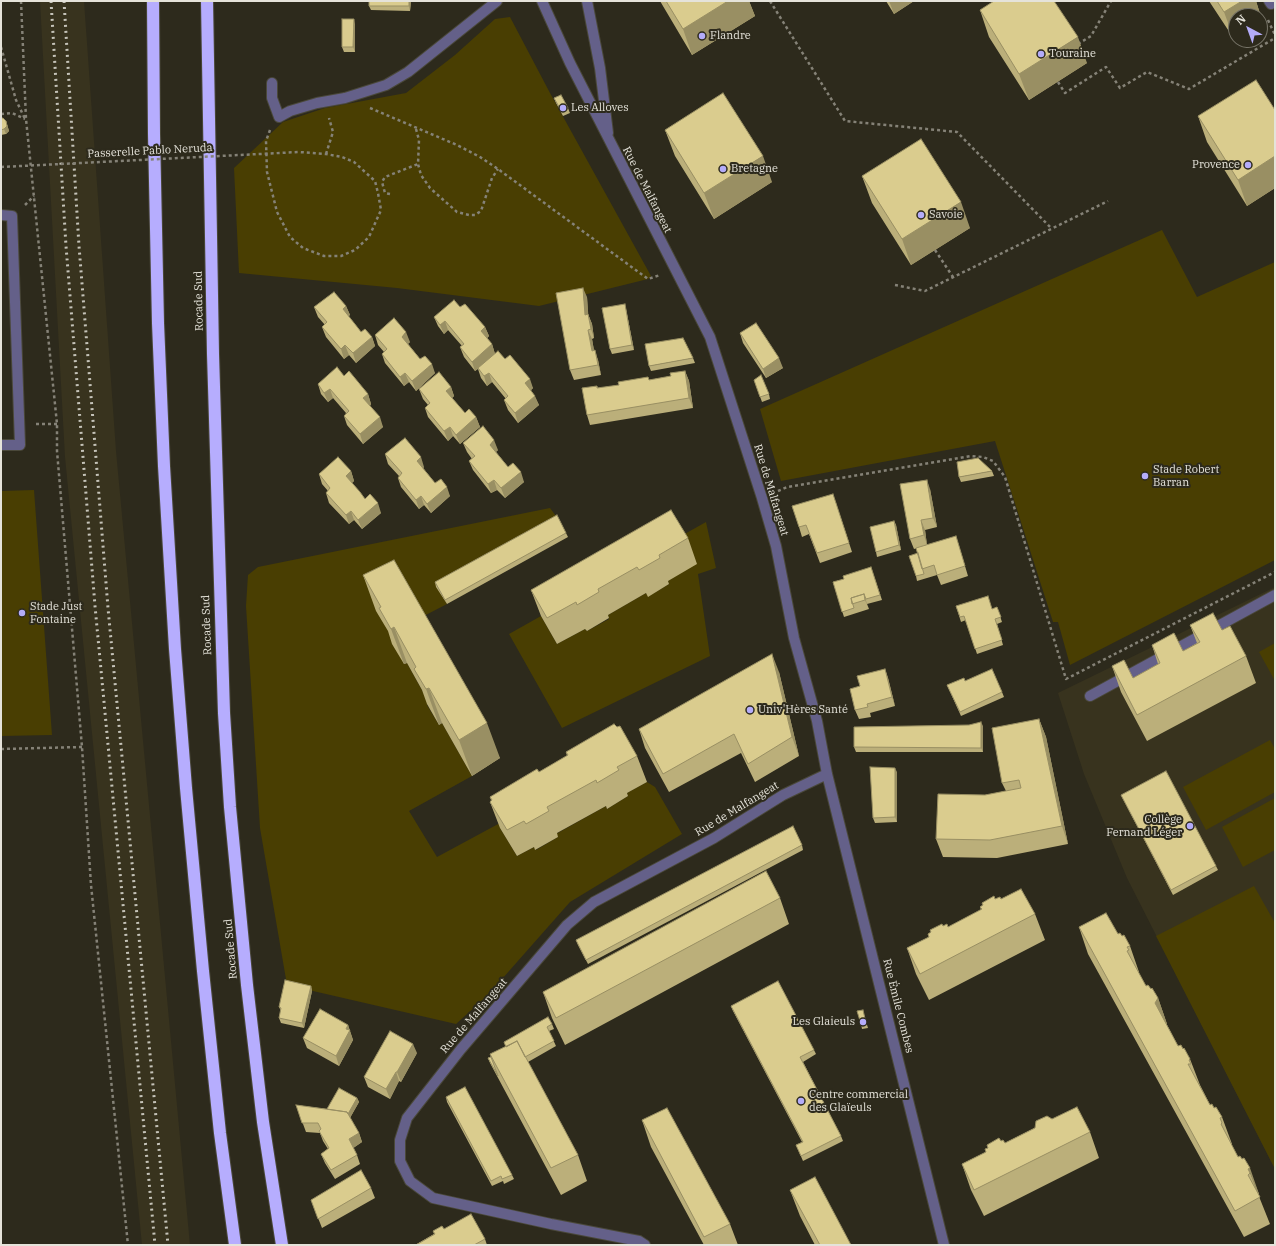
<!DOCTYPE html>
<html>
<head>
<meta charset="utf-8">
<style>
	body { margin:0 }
	#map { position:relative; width:1276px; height:1246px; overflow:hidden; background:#2d2a1c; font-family:"IBM Plex Serif",serif }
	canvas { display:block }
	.frame { position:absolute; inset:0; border:2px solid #e5e3da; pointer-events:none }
	.north { position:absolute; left:1228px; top:8px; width:40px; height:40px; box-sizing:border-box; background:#2d2a1c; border:1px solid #777468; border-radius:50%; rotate:319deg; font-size:11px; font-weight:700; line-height:16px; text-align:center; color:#e5e3da }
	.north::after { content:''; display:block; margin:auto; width:14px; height:18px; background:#b4acf9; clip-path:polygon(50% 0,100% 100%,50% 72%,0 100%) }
</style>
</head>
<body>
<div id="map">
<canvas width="1276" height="1246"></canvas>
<div class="frame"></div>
<div class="north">N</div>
</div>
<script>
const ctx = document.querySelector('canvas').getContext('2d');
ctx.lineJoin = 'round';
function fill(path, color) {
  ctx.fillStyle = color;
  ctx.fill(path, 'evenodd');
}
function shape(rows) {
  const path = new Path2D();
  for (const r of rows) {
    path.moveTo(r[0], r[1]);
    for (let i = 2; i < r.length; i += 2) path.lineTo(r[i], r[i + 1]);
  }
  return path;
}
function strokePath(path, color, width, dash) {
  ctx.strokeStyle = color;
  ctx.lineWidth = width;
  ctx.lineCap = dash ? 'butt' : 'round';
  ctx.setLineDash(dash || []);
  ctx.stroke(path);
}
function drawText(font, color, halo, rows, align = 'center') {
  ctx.font = font + ' "IBM Plex Serif",serif';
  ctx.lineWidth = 4;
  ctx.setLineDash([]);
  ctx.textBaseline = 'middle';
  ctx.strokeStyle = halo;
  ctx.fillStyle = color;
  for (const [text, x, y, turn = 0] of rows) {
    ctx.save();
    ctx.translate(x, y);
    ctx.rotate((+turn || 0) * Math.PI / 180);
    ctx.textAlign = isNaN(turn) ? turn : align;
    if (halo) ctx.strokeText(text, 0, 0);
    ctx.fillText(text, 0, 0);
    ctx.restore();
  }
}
const built = shape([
	[40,1,84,1,116,451,190,1245,142,1245,65,457],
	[1275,587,1275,1169,1127,878,1084,774,1058,693]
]);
const green = shape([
	[510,17,550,93,651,276,648,279,539,306,397,288,239,273,234,168,283,122,325,108,406,93,455,55,495,19],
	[1162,230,1197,297,1275,262,1275,560,1070,665,1058,622,1053,622,995,441,781,481,760,409],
	[34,490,52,735,1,736,1,491],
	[550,508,559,520,437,587,447,604,420,618,393,644,404,664,407,663,429,703,427,705,439,725,442,723,472,776,409,811,437,857,500,823,501,826,500,828,517,856,534,847,536,850,558,837,556,834,606,806,607,809,628,796,627,793,647,782,655,787,682,834,570,902,487,996,456,1024,287,985,260,828,246,606,248,575,258,567],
	[706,522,716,568,698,574,710,656,562,728,509,634,541,616,557,644,585,629,587,631,609,619,608,615,646,593,649,596,669,584,668,582,681,536],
	[1275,643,1275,681,1259,652],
	[1270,740,1275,749,1275,792,1206,830,1183,787],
	[1275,798,1275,850,1243,867,1222,827],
	[1254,886,1275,923,1275,1169,1156,936]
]);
const path = shape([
	[21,1,26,119,57,424,57,451,82,747,91,885,128,1245],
	[770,1,845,121,957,132,1052,229],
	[1268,20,1275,35],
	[1078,44,1091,36,1111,1],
	[1,47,16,100,25,119],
	[1058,82,1065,93,1106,67,1120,88,1147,72,1189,89,1275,38],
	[370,108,457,145,480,157,498,169,648,279,660,275],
	[1,114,12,113,25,119],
	[416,129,419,140,418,164,421,175,430,188,457,212,469,215,475,215,481,211,492,178,498,169],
	[270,130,266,141,267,172,277,212,290,237,303,248,324,256,341,256,355,250,369,237,381,210,378,193,375,181,354,162,342,157,326,154,299,152],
	[326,154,333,132,329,118],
	[390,194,385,193,382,182,385,177,418,164],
	[25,205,34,196],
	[935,250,953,277],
	[895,285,925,291,1108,201],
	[36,424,57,424],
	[778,491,787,487,971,456,983,457,993,461,1005,477,1066,679,1275,572],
	[1,749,82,747]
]);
const minor = shape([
	[542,1,570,63,710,337,762,498,776,546,794,638,817,721,827,774,944,1245],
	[587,1,600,68,608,133],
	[1269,1,1271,4],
	[272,83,272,98,279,117,290,111,317,103,345,98,386,85,408,72,497,1],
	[1,215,12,216,20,445,1,445],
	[1090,696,1275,595],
	[645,1245,639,1241,551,1224,433,1198,410,1181,400,1161,400,1140,407,1118,461,1049,567,925,594,902,714,838,783,795,827,774]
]);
const highway = shape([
	[153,1,154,134,158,323,164,466,175,649,186,788,203,971,220,1133,235,1245],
	[207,1,213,354,224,713,230,807,247,985,263,1122,282,1245]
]);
const rail = shape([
	[51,1,66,246,95,606,155,1245],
	[64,1,79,246,108,608,168,1245]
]);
const pathBridge = shape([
	[1,167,299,152]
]);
const wall = shape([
	[411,1,410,11,371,10,369,6],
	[660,1,749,1,755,16,692,55],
	[886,1,914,1,894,14],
	[1209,1,1256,1,1262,20,1260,21,1260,16,1236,16,1236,37,1234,39],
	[980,10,1087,63,1029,100,989,37],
	[355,24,355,52,344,52,342,47],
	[554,98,568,108,570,113,563,116,556,103],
	[1275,110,1275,188,1247,206,1207,142,1198,116],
	[1,118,6,121,9,131,6,134,1,135],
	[665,130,772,182,714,219,675,156],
	[862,176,970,228,911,265,872,203],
	[587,297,588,314,592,324,594,338,592,339,594,351,598,360,601,375,574,380,570,370],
	[346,306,350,315,348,316,361,332,372,337,375,346,356,363,349,355,344,359,326,337,322,327,325,325,318,317,314,307],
	[460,307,485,327,489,336,487,338,492,344,495,354,505,359,533,388,531,390,539,405,518,423,508,410,504,400,506,399,492,382,487,386,481,378,478,369,475,371,464,357,460,347,462,346,448,330,444,334,438,326,434,317],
	[626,309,634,350,612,354,610,349],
	[740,333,783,368,766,378,743,343],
	[375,335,410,342,408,344,420,359,435,373,416,391,409,382,404,386,385,363,382,354,384,352,378,345],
	[693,358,695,363,651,371,649,366],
	[685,371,689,381,693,408,590,425,587,415,597,386,598,388,619,385,648,377,649,380,671,376],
	[344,376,368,394,371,404,370,406,383,427,363,444,347,425,344,416,346,413,333,398,328,402,321,394,318,384],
	[754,380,769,394,770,399,762,402],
	[451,387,454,396,452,398,465,413,476,417,480,427,460,444,453,436,448,441,428,417,425,408,428,405,423,399,419,389],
	[463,443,498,450,496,452,508,467,524,482,505,498,497,490,491,493,473,470,469,461,472,459,467,452],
	[385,454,424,467,423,468,435,483,450,496,431,513,424,505,419,509,401,487,398,478,399,476,388,464],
	[351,471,354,481,352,483,365,499,381,513,362,529,354,520,349,524,329,503,326,493,328,491,322,484,319,474],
	[992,471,994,476,961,482,959,477],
	[930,489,937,527,925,530,927,545,914,549,910,539],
	[836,503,852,552,820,563,809,534,802,537,799,527],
	[894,521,896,525,901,550,877,557,876,552],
	[566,533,568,537,447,604,436,587,435,582],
	[956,536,968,576,941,585,937,575,917,581,916,576,918,553],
	[688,538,697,564,668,581,669,584,648,597,646,593,608,615,609,618,587,631,585,629,557,644,541,616,531,590],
	[871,567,882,600,867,604,869,609,844,617,833,582,844,579],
	[363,575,500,758,472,776,442,723,439,725,427,704,422,690,407,663,404,664,392,644,388,631,376,611],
	[956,606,993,609,997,607,1002,622,997,624,1003,645,977,654,966,620,961,622],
	[1190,625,1222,630,1246,656,1256,683,1147,741,1121,692,1112,666,1133,678,1158,664,1152,645,1183,651,1197,643],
	[885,669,888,678,895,706,870,713,871,717,859,719,855,710,860,686],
	[779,672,799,756,755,782,741,753,669,792,645,748,639,729],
	[965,681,1002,692,1004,697,961,716,947,685],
	[1039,719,1046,737,1068,844,997,858,943,857,936,839,985,795,1006,791,1002,783],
	[983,726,983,752,856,752,854,747],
	[566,752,637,756,647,782,627,793,628,796,607,809,606,806,557,833,558,837,535,850,534,847,517,856,500,828,490,802,491,800,490,797,539,772,567,756],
	[897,772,897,822,875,823,873,818],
	[1121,795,1216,866,1218,870,1173,895,1123,799],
	[802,845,803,850,588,964,578,945,576,940],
	[780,898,789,924,565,1045,552,1018,543,992],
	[995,899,1001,899,1035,914,1045,940,929,1000,916,974,907,948,929,937,928,934,948,927,981,910,980,907,983,905,982,903],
	[1079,927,1122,936,1130,946,1139,972,1138,973,1146,986,1158,998,1167,1024,1167,1025,1178,1046,1183,1049,1190,1059,1200,1085,1210,1105,1214,1108,1222,1117,1232,1144,1231,1144,1238,1157,1242,1159,1244,1158,1259,1194,1258,1194,1270,1224,1244,1237,1088,954],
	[311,986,312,991,304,1028,281,1023,279,1018,281,1011,279,1007],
	[731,1006,814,1050,816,1054,803,1062,841,1136,843,1141,803,1161,796,1145,802,1142,733,1011],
	[864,1015,868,1028,862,1029,861,1024],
	[552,1024,554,1029,549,1031,556,1046,528,1062,578,1155,587,1181,561,1195,490,1063,488,1058],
	[348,1025,353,1040,339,1066,307,1048,303,1038],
	[417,1053,401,1082,399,1081,390,1099,368,1087,364,1077],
	[446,1097,512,1175,514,1179,504,1184,503,1181,492,1186,447,1102],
	[357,1098,359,1102,350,1118,359,1133,362,1142,353,1148,357,1155,360,1164,335,1179,325,1163,321,1154,328,1149,323,1141,320,1133,306,1132,296,1105,327,1109],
	[1052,1119,1090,1132,1099,1158,984,1216,971,1190,962,1164,986,1152,1001,1141,1005,1143],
	[642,1120,730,1224,738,1245,704,1245,651,1147],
	[371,1188,375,1198,322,1228,311,1200],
	[790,1190,851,1245,815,1245,800,1216],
	[444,1229,485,1239,487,1245,415,1245,434,1234,433,1231]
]);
const shadedWall = shape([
	[409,1,411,1,410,11,409,6],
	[728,1,749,1,755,16,692,55,683,29],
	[889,1,914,1,894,14],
	[1242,1,1256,1,1262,20,1260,21,1260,16,1236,16,1236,37,1234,39,1224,12],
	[354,19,355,24,355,52,353,47],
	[1078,37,1087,63,1029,100,1019,74],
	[6,121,9,131,6,134,4,129],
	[763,156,772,182,714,219,704,193],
	[1275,156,1275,188,1247,206,1238,180],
	[961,202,970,228,911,265,902,239],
	[583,288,587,297,589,324,585,315],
	[625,304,626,309,634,350,632,345],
	[346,306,350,315,346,319,343,309],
	[588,314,592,324,594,338,591,329],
	[445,321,448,330,444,334,440,325],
	[485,327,489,336,485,341,481,331],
	[588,330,592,339,596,361,592,351],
	[406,332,410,342,405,346,402,337],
	[372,337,375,346,356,363,353,353],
	[492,344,495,354,475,371,472,362],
	[345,345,349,355,344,359,341,349],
	[595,350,598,360,601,375,598,365],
	[779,358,783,368,766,378,763,369],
	[432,364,435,373,416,391,412,381],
	[685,371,689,381,693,408,689,398],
	[405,373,409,382,404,386,400,377],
	[489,373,492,382,487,386,484,376],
	[530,379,533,388,528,393,525,383],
	[451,387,454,396,450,400,446,391],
	[330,389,333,398,328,402,324,393],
	[368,394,371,404,367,408,363,398],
	[535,396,539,405,518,423,515,413],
	[380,417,383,427,363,444,360,434],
	[476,417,480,427,460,444,456,435],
	[450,427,453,436,448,441,444,431],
	[494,440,498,450,493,454,490,445],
	[421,457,424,467,421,471,417,461],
	[351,471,354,481,349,485,346,476],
	[521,472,524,482,505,498,501,488],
	[494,480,497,490,491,493,488,484],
	[927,480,930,489,937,527,933,518],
	[447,487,450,496,431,513,427,504],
	[421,496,424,505,419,509,416,500],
	[378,503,381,513,362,529,358,520],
	[351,511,354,520,349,524,346,515],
	[921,520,925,530,927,545,924,535],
	[894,521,896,525,901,550,899,545],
	[864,594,867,604,869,609,865,600],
	[394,627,407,663,404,664,391,629],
	[772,654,779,672,799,756,792,737],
	[885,669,888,678,895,706,892,697],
	[429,688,442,723,439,725,426,689],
	[1039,719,1046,737,1068,844,1062,826],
	[981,722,983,726,983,752,981,748],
	[487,723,500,758,472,776,459,740],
	[895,768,897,772,897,822,895,817],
	[311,986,312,991,304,1028,302,1023],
	[1158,998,1167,1024,1165,1030,1155,1003],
	[348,1025,353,1040,339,1066,336,1056],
	[413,1044,417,1053,401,1082,397,1072],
	[396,1072,399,1081,390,1099,386,1089],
	[357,1098,359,1102,348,1121,346,1116],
	[359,1133,362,1142,352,1149,349,1139],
	[1250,1168,1259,1194,1258,1195,1250,1173,1248,1169]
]);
const building = shape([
	[369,1,409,1,409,6,369,6,369,1],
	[666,1,728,1,683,29,666,1],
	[994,1,1054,1,1078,37,1019,74,980,10,994,1],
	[1217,1,1242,1,1224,12,1217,1],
	[342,19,354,19,353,47,342,47,342,19],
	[1256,80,1275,110,1275,156,1238,180,1198,116,1256,80],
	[723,93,763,156,704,193,665,130,723,93],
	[561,95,568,108,562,112,554,98,561,95],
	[1,118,3,118,6,121,7,126,4,129,1,130,1,118],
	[921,139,961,202,902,239,862,176,921,139],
	[583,288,585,315,588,314,591,329,588,330,592,351,595,350,598,365,570,370,556,293,583,288],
	[334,292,346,306,343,309,358,328,361,332,365,329,372,337,353,353,345,345,341,349,322,327,327,322,314,307,334,292],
	[454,300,460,307,465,304,485,327,481,331,492,344,472,362,460,347,464,344,445,321,440,325,434,317,454,300],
	[625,304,632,345,610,349,602,308,625,304],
	[394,318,406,332,402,337,420,359,425,356,432,364,412,381,405,373,400,377,382,354,387,349,375,335,394,318],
	[756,323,779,358,763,369,740,333,756,323],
	[683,338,693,358,649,366,645,344,683,338],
	[498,351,505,359,510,355,530,379,525,383,535,396,515,413,504,400,508,396,489,373,484,376,478,368,498,351],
	[337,367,344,376,349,371,368,394,363,398,380,417,360,434,344,416,349,411,330,389,324,393,318,384,337,367],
	[685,371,689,398,587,415,582,388,597,386,597,388,619,385,618,382,648,377,649,380,671,376,670,373,685,371],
	[439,372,451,387,446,391,465,413,469,409,476,417,456,435,450,427,444,431,425,408,430,403,419,389,439,372],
	[761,375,769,394,760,397,754,380,761,375],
	[483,426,494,440,490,445,508,467,513,463,521,472,501,488,494,480,488,484,469,461,475,456,463,443,483,426],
	[405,438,421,457,417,461,435,483,441,479,447,487,427,504,421,496,416,500,398,478,402,473,385,454,405,438],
	[338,457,351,471,346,476,360,492,365,499,370,494,378,503,358,520,351,511,346,515,326,493,330,488,319,474,338,457],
	[978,458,992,471,959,477,957,462,978,458],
	[927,480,933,518,921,520,924,535,910,539,900,484,927,480],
	[833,494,849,543,817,553,806,525,799,527,792,506,833,494],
	[671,510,688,538,659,555,660,558,639,570,637,567,598,589,599,592,577,605,576,602,547,618,531,590,671,510],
	[557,515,566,533,445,600,435,582,557,515],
	[894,521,899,545,876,552,870,527,894,521],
	[956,536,965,566,937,575,934,565,922,569,916,548,956,536],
	[918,553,924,574,916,576,909,556,918,553],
	[394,560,487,723,459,740,429,688,426,689,414,669,416,667,394,627,391,629,379,608,381,607,363,575,394,560],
	[871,567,880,595,866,599,864,594,851,598,854,608,842,612,833,582,844,579,843,576,871,567],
	[864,594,865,600,852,604,851,598,864,594],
	[988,596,992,609,997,607,1001,617,995,619,1002,640,975,649,964,616,960,617,956,606,988,596],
	[1213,613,1222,630,1230,626,1246,656,1137,715,1112,666,1124,660,1133,678,1160,663,1152,645,1174,633,1183,651,1200,642,1190,625,1213,613],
	[772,654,792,737,748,764,734,734,663,774,639,729,772,654],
	[885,669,892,697,867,704,868,707,855,710,850,689,860,686,857,676,885,669],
	[992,669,1002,692,960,712,947,685,964,678,965,681,992,669],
	[1039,719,1062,826,990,840,936,839,938,794,985,795,1021,788,1019,780,1002,783,992,728,1039,719],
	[981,722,981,748,854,747,854,727,969,725,981,722],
	[614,724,617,727,620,726,637,756,617,767,619,770,597,783,596,780,547,807,549,811,526,824,524,821,507,830,490,802,492,800,490,797,537,769,539,772,568,755,566,752,614,724],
	[870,767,895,768,895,817,873,818,870,767],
	[1166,771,1216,866,1171,890,1121,795,1166,771],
	[793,826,802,845,586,960,576,940,793,826],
	[766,871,780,898,556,1018,543,992,766,871],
	[1021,889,1035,914,920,974,907,948,929,937,928,934,931,932,930,930,942,924,943,926,947,924,948,927,982,909,980,907,983,905,982,903,994,896,995,899,1000,897,1001,899,1021,889],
	[1106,913,1118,934,1120,933,1122,936,1124,935,1130,946,1127,947,1129,950,1127,951,1146,986,1148,985,1151,989,1152,988,1158,998,1155,1003,1178,1046,1181,1045,1183,1049,1184,1048,1190,1059,1189,1060,1191,1064,1188,1064,1210,1105,1212,1104,1214,1108,1216,1107,1222,1117,1220,1118,1222,1123,1221,1124,1238,1157,1240,1156,1242,1159,1244,1158,1250,1168,1248,1169,1250,1173,1248,1175,1260,1197,1235,1211,1079,927,1106,913],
	[285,980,311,986,302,1023,279,1018,281,1008,279,1007,285,980],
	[778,981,814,1050,800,1057,841,1136,801,1156,796,1145,803,1142,731,1006,778,981],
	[320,1009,348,1025,346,1029,350,1030,336,1056,303,1038,320,1009],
	[863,1010,866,1023,861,1024,857,1011,863,1010],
	[548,1017,552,1024,547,1027,554,1041,525,1057,517,1041,506,1047,504,1042,548,1017],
	[390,1031,413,1044,397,1072,396,1072,386,1089,364,1077,390,1031],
	[517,1041,578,1155,551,1168,490,1054,517,1041],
	[491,1057,498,1076,488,1058,491,1057],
	[465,1087,512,1175,502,1179,501,1176,491,1181,446,1097,465,1087],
	[339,1088,357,1098,348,1114,347,1112,327,1109,339,1088],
	[296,1105,347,1112,359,1133,349,1139,357,1155,331,1170,321,1154,329,1148,319,1131,321,1129,318,1123,302,1123,296,1105],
	[1077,1107,1090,1132,974,1190,962,1164,986,1152,985,1149,988,1148,987,1145,999,1138,1001,1141,1003,1140,1005,1143,1035,1128,1036,1121,1047,1116,1052,1119,1077,1107],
	[667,1108,730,1224,704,1237,642,1120,667,1108],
	[361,1170,371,1188,318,1219,311,1200,361,1170],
	[815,1177,851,1245,820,1245,790,1190,815,1177],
	[471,1214,485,1239,474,1245,416,1245,435,1234,433,1231,442,1226,444,1229,471,1214]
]);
const markers = [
	[702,36,4,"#b4acf9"],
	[1041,54,4,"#b4acf9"],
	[563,108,4,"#b4acf9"],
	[1248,165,4,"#b4acf9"],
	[723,169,4,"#b4acf9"],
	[921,215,4,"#b4acf9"],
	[1145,476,4,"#b4acf9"],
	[22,613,4,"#b4acf9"],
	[750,710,4,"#b4acf9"],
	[1190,826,4,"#b4acf9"],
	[863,1022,4,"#b4acf9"],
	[801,1101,4,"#b4acf9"]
];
const poiNames = [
	["Flandre",710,36],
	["Touraine",1049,54],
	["Les Alloves",571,108],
	["Provence",1240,165,"right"],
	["Bretagne",731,169],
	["Savoie",929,215],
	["Stade Robert",1153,470],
	["Barran",1153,483],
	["Stade Just",30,607],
	["Fontaine",30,620],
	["Univ'Hères Santé",758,710],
	["Collège",1182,820,"right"],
	["Fernand Léger",1182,833,"right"],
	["Les Glaieuls",855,1022,"right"],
	["Centre commercial",809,1095],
	["des Glaïeuls",809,1108]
];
const streetNames = [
	["Passerelle Pablo Neruda",150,151,-3],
	["Rue de Malfangeat",647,190,63],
	["Rocade Sud",199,301,-91],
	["Rue de Malfangeat",771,490,73],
	["Rocade Sud",207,625,-92],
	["Rue de Malfangeat",737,809,-31],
	["Rocade Sud",231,949,-95],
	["Rue Émile Combes",898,1006,76],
	["Rue de Malfangeat",474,1016,-49]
];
fill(built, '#38331e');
fill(green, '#493e02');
strokePath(minor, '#4a483a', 12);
strokePath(highway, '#4a483a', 14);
strokePath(path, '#858277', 2.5, [3, 3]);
strokePath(minor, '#646089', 10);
strokePath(highway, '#b6adfe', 12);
strokePath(rail, '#c5c3b9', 3, [2, 4]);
strokePath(pathBridge, '#858277', 2.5, [3, 3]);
fill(wall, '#bbaf7a');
fill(shadedWall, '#998f63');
fill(building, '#dacc8e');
strokePath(building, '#998f63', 1);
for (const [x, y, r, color] of markers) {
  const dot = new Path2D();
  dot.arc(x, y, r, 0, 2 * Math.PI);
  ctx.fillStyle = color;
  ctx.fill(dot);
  strokePath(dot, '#2d2a1c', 1.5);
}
drawText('11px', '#e5e3da', '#2d2a1c', poiNames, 'left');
drawText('11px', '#e5e3da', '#2d2a1c', streetNames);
</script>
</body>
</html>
